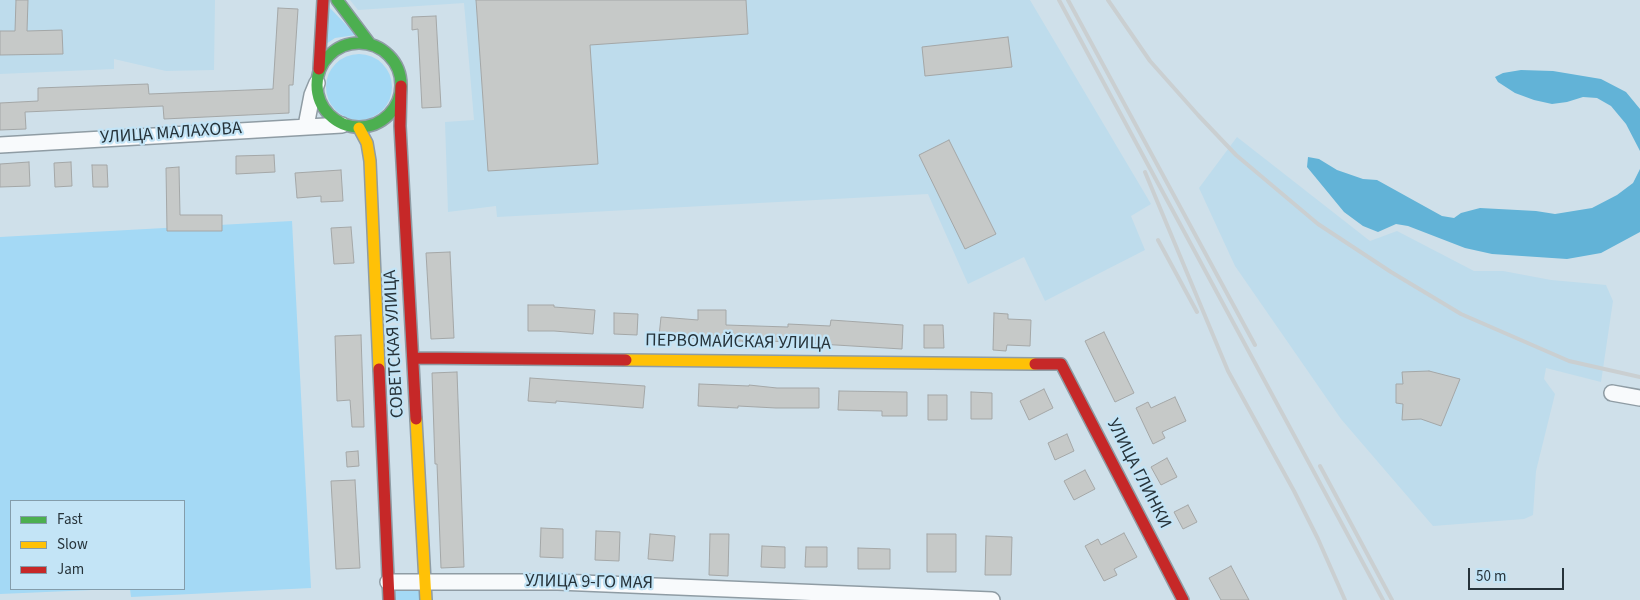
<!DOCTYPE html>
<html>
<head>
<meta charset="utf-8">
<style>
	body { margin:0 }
	#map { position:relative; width:1640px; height:600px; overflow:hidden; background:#cfe0ea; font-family:"Source Sans 3",sans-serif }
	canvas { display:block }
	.legend { position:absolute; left:10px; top:500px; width:175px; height:90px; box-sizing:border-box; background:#c3e4f6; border:1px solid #849dab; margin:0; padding:6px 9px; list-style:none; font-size:15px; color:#26333a }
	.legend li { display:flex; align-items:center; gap:10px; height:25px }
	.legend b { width:25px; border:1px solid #849dab }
	.scale { position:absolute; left:1468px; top:568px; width:96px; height:22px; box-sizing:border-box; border:2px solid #26333a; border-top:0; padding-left:6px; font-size:15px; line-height:18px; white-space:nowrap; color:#26333a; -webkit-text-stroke:4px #c3e4f6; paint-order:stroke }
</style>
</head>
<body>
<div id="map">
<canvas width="1640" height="600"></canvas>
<ul class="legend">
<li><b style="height:6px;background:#4caf50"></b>Fast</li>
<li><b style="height:6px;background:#ffc107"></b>Slow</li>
<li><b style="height:6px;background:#c62828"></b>Jam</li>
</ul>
<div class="scale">50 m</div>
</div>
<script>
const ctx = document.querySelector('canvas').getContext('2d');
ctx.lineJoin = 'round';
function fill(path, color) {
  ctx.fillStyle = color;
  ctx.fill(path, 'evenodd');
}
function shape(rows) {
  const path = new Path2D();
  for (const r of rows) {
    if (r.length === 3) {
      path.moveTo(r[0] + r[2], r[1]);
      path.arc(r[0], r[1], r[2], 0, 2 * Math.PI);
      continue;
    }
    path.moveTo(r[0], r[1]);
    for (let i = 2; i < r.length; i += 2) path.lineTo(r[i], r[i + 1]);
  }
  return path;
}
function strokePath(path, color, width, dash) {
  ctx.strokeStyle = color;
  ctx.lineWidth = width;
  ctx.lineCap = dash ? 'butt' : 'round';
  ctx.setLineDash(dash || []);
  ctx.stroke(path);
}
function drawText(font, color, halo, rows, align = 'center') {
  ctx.font = font + ' "Source Sans 3",sans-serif';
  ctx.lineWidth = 4.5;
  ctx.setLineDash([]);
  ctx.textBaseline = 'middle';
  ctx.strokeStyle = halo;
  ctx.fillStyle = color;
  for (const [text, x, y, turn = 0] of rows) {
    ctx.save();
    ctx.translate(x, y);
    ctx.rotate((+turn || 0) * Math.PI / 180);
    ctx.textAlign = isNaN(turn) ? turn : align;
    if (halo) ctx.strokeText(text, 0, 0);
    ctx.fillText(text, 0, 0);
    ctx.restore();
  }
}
const built = shape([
	[0,0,215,0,214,70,166,71,114,59,114,69,0,74],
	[350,0,1030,0,1151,204,1131,216,1145,250,1045,301,1024,257,968,284,928,194,497,217,496,206,448,212,445,122,474,120,464,3,358,10],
	[1237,137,1370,241,1397,231,1474,271,1503,271,1551,280,1606,285,1613,301,1601,382,1546,368,1544,379,1555,394,1536,471,1533,515,1524,519,1433,526,1341,419,1235,266,1199,188]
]);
const green = shape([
	[329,7,356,35,335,38,326,44],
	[359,87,33],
	[292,221,311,588,131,597,130,589,184,589,184,501,11,501,11,589,115,589,0,594,0,237],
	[420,586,421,600,396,600,395,588]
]);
const water = shape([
	[1521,70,1553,71,1601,79,1626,92,1640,109,1640,151,1626,124,1611,106,1597,98,1583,97,1567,102,1552,104,1534,100,1515,93,1498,82,1495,77,1503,73],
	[1308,157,1319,159,1337,170,1363,179,1377,180,1442,216,1454,218,1461,213,1480,208,1536,211,1555,214,1592,208,1617,195,1633,183,1640,169,1640,232,1601,253,1567,259,1492,254,1465,248,1408,226,1396,224,1378,232,1363,226,1344,212,1307,167]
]);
const building = shape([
	[16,0,28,0,27,31,62,30,63,54,0,55,0,31,15,31,16,0],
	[476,0,746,0,748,34,590,45,598,164,488,171,476,0],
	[278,8,298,9,293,85,289,85,289,113,164,119,163,106,25,112,26,129,0,130,0,103,38,101,38,88,148,84,149,94,273,89,278,8],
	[436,16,441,107,422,108,418,29,412,30,412,17,436,16],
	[1008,37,1012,67,925,76,922,47,1008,37],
	[949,140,996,234,965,249,919,155,949,140],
	[274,155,275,172,236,174,236,156,274,155],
	[29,162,30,186,0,187,0,164,29,162],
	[71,162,72,186,55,187,54,163,71,162],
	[92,165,107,165,108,187,93,187,92,165],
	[179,167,180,215,222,215,222,231,167,231,166,168,179,167],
	[341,170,343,201,321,202,321,196,297,198,295,173,341,170],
	[351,227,354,263,334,264,331,228,351,227],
	[450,252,454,338,431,339,426,253,450,252],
	[528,305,554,305,554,307,595,310,593,334,554,331,528,331,528,305],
	[698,310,726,310,726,325,788,327,788,324,830,326,831,320,903,325,902,349,770,341,769,347,743,346,743,341,698,341,698,339,659,336,661,317,698,320,698,310],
	[614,313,638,314,637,335,614,334,614,313],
	[994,313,1008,314,1008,319,1031,320,1030,346,1007,345,1006,351,993,350,994,313],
	[924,325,943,325,944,348,924,348,924,325],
	[1104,332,1134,393,1115,402,1085,341,1104,332],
	[361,335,364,427,352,427,350,400,337,401,335,336,361,335],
	[1429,371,1460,379,1441,426,1421,419,1402,420,1403,404,1396,403,1396,384,1403,384,1402,372,1429,371],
	[457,372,464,567,441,568,437,464,435,464,432,373,457,372],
	[530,378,645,386,643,408,556,401,556,403,528,401,530,378],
	[699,384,749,386,749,385,777,388,819,388,819,408,776,408,738,406,738,408,698,406,699,384],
	[1044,389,1053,408,1029,420,1020,401,1044,389],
	[839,391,907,392,907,416,882,416,882,411,838,410,839,391],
	[971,392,992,393,992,419,971,419,971,392],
	[928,395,947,395,947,420,928,420,928,395],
	[1175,397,1186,421,1162,432,1165,438,1153,444,1136,408,1148,402,1151,408,1175,397],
	[1067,434,1074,451,1055,460,1048,443,1067,434],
	[358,451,359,466,347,467,346,452,358,451],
	[1167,458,1177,477,1161,485,1151,467,1167,458],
	[1085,470,1095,489,1074,500,1064,481,1085,470],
	[355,480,360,568,336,569,331,481,355,480],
	[1188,505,1197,522,1183,529,1174,512,1188,505],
	[541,528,563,529,563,558,540,557,541,528],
	[596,531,620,532,619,561,595,560,596,531],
	[1124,533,1137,557,1114,569,1117,575,1104,581,1085,546,1098,539,1101,545,1124,533],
	[650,534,675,536,673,561,648,559,650,534],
	[710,534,729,534,728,576,709,575,710,534],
	[927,534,956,534,956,572,927,572,927,534],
	[986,536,1012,537,1011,575,985,575,986,536],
	[762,546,785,547,785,568,761,567,762,546],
	[806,547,827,547,827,567,805,567,806,547],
	[858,548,890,549,890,569,858,569,858,548],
	[1231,566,1249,600,1221,600,1209,578,1231,566]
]);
const street = shape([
	[306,126,312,95,317,83],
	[0,145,342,125],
	[1612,393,1640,398],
	[388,582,558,582,992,600]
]);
const fast = shape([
	[337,0,370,44],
	[359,85,42]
]);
const slow = shape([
	[359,128,367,143,370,161,379,369],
	[626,360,1035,364],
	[416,419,426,600]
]);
const jam = shape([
	[319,69,323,0],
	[401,86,400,126,416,419],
	[414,358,626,360],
	[1035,364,1061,364,1183,600],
	[379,369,389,600]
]);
const rail = shape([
	[1059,0,1383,600],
	[1068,0,1255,345],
	[1108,0,1150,61,1198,115,1236,155,1318,224,1391,272,1461,314,1569,361,1640,377],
	[1145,172,1228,371,1294,491,1318,539,1345,600],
	[1158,240,1197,312],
	[1320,466,1392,600]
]);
const streetNames = [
	["УЛИЦА МАЛАХОВА",171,134,-4],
	["ПЕРВОМАЙСКАЯ УЛИЦА",738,343,1],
	["СОВЕТСКАЯ УЛИЦА",395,344,-93],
	["УЛИЦА ГЛИНКИ",1138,474,63],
	["УЛИЦА 9-ГО МАЯ",589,583,1]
];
fill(built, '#bedcec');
fill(green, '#a4d9f5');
fill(water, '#62b3d7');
fill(building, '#c6c9c8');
strokePath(building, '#a4a7a7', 1);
strokePath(street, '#8f9ca4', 18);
strokePath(fast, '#8f9ca4', 14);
strokePath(slow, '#8f9ca4', 14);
strokePath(jam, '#8f9ca4', 14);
strokePath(street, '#f8fafc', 15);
strokePath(fast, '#4caf50', 11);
strokePath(slow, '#ffc107', 11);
strokePath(jam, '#c62828', 11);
strokePath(rail, '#cacfd1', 4);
drawText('18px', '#26333a', '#c3e4f6', streetNames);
</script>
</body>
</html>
